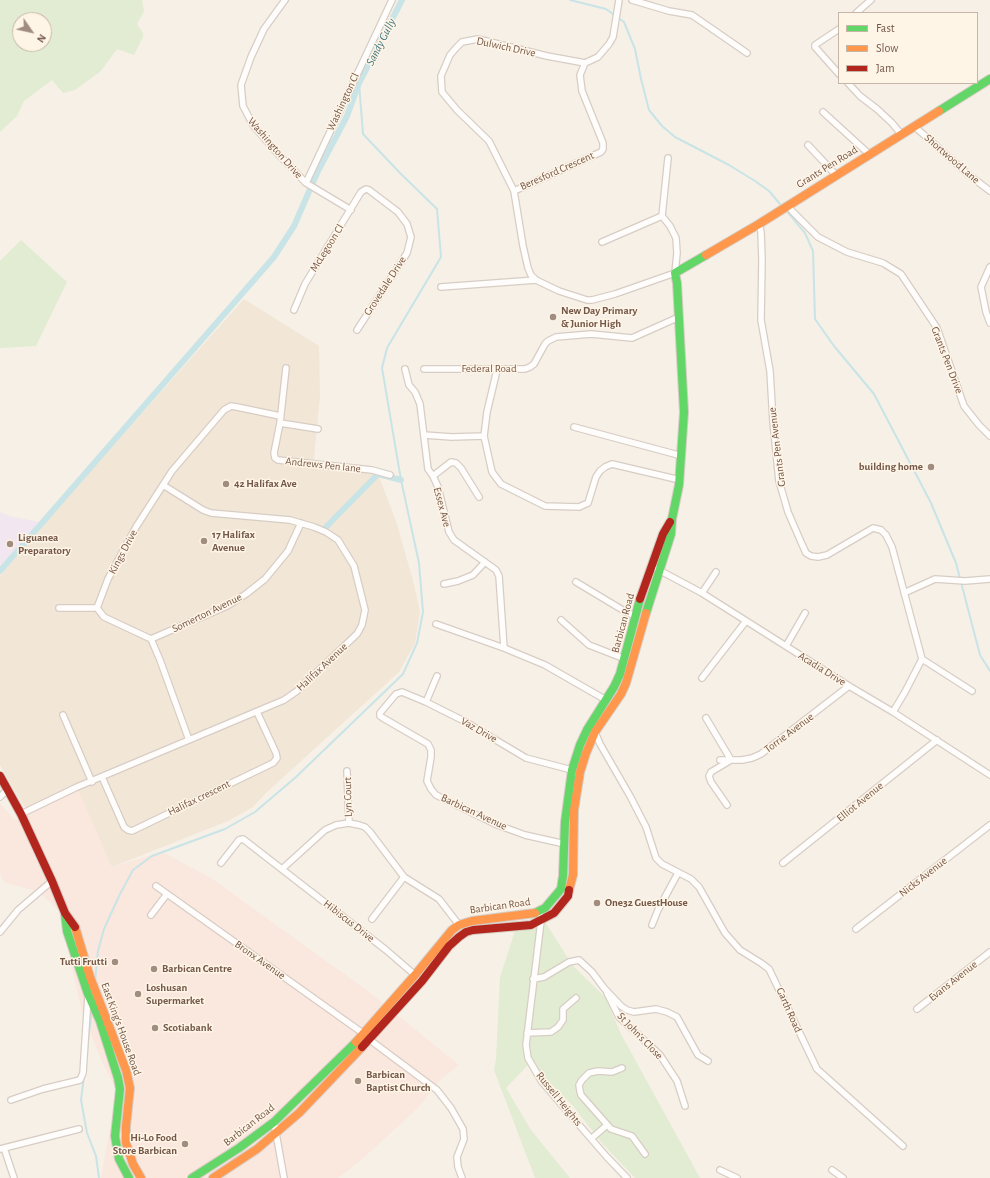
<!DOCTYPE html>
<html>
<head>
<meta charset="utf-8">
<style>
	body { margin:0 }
	#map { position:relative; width:990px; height:1178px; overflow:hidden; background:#f6f0e7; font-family:"Alegreya Sans",sans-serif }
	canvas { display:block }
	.legend { position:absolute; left:838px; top:12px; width:140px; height:72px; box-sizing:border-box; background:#fff5e7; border:1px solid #c7b6a7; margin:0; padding:5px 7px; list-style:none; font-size:12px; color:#735748 }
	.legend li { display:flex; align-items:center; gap:8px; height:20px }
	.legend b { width:20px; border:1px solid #c7b6a7 }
	.north { position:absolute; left:12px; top:12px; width:40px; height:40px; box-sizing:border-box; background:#fff5e7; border:1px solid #c7b6a7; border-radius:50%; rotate:124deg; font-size:11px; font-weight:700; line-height:16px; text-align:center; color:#735748 }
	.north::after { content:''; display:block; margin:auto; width:14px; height:18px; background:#a18d80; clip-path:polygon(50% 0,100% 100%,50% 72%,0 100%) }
</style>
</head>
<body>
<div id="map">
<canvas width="990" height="1178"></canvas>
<ul class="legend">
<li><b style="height:5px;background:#63d668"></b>Fast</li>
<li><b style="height:5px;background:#ff974d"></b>Slow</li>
<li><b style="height:5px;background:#b3261e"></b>Jam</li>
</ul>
<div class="north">N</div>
</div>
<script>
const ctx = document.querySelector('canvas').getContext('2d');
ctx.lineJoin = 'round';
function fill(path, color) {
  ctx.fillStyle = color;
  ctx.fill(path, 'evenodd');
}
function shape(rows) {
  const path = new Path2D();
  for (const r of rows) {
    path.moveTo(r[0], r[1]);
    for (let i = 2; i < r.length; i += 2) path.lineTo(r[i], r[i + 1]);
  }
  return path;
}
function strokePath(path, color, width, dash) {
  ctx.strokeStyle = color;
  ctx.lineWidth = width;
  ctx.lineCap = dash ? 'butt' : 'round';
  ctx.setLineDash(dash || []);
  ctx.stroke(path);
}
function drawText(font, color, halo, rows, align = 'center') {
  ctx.font = font + ' "Alegreya Sans",sans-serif';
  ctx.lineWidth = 3;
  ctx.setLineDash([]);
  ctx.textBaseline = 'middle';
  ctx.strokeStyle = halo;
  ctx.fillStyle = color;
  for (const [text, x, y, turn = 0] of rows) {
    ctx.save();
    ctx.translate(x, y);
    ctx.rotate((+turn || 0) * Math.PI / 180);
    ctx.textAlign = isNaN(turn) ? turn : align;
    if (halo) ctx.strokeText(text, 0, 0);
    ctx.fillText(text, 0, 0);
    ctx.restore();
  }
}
const residential = shape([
	[244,299,319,346,320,396,313,468,378,474,397,524,413,581,420,612,415,643,399,672,267,792,253,807,228,821,112,867,30,816,0,765,0,576,93,468]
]);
const commercial = shape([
	[77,787,112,867,162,852,211,878,369,992,459,1065,441,1079,419,1107,360,1161,338,1178,101,1178,117,1092,104,1066,82,1012,59,911,39,892,4,882,0,872,0,803,14,820,30,814]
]);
const education = shape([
	[0,512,9,516,39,522,0,566]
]);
const green = shape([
	[0,0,142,0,144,11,137,24,143,33,143,37,134,55,117,49,101,71,75,90,63,93,52,80,24,101,17,116,0,132],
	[20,20,44,20,44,44,20,44],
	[21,240,67,282,36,346,0,348,0,261],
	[545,922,573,966,605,997,621,1034,700,1178,635,1178,602,1143,573,1106,530,1063,506,1088,531,1130,570,1178,535,1178,494,1070,496,1059,500,977,515,931]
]);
const stream = shape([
	[570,0,606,9,624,22,635,49,641,79,649,110,662,126,675,137,729,165,755,181,769,191,780,204],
	[786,210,805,233,813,251,815,319,834,346,874,394,931,503,956,563,980,655,990,671],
	[95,982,98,951,104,929,120,894,133,870,152,856,225,829,255,812,296,777,403,674,417,643,423,612,419,563,401,480,382,368,387,348,441,257,437,209,400,173,363,134,359,83],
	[87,1048,92,1010],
	[84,1076,81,1100,87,1133,96,1156,99,1178]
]);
const canal = shape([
	[326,527,378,474,401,480],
	[0,571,274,257,294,226,318,171,347,116,359,83,402,0]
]);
const street = shape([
	[285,0,264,29,251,57,241,85,243,106,253,125,280,156,306,183,351,210],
	[632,0,669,11,692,15,747,53],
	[856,13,871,0],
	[839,29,815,45,815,47,839,74],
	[585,63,547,56,478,39,462,42,456,48,450,55,441,76,442,92,457,110,489,141,514,191,523,246,528,268,531,275,536,280,559,291,587,300,592,300,615,294,675,273,677,253,676,238,670,226,662,216,668,158],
	[585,63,598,57,609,44,613,37,619,0],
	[848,83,860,96,877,109,892,123,901,134],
	[823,112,869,154],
	[914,126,969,175,990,191],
	[808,145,836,175],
	[306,183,392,0],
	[514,191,590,157,601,152,603,149,603,143,582,91,580,75,585,63],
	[788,205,792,211,818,237,847,252,883,263,901,274,937,328,964,406,979,425,990,436],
	[759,224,761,232,762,260,761,320,770,371,773,422,779,481,788,512,801,542,806,553,811,556,818,557,827,555,873,528,881,530,886,535,892,547,922,659,905,692,893,712],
	[602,242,662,216],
	[990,267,981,287,986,312,990,323],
	[441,287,536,280],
	[294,310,305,284,361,192,366,189,369,190,398,212,407,224,411,237,407,253,357,330],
	[286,368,280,423,274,453,275,458,278,460,372,470,390,475],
	[405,369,409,385,415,392,420,404,428,469,433,476,438,487,449,532,454,540,496,570,499,576,504,648],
	[424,369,525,369,530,367,534,364,545,344,548,341,556,337,591,334,632,338,679,317],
	[497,370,487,412,484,436,492,472,501,484,545,506,579,507,588,503,596,477,600,471,605,467,612,464,680,480],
	[280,423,318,429],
	[574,427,682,456],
	[424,435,452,437,484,436],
	[433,476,451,462,456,463,461,468,479,497],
	[657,569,702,593,849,686,893,712,990,775],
	[576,582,626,612,635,616],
	[444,584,458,581,473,575,485,562],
	[702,593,716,572],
	[904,593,935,579,965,581,990,579],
	[59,608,97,608],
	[561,620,589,645,625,659],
	[436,624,504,648,545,665,606,700],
	[151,639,227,606,246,594,265,579,279,562,288,551,301,523],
	[786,646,805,613],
	[922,659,972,691],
	[702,678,746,621],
	[426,702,437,676],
	[63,715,92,782],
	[706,718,731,760,711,772,709,776,711,782,727,805],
	[595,732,600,744,630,796,646,827,656,858,662,864,691,879,699,887,725,933,740,950,761,963,769,969,817,1069,903,1146],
	[189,740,160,660,151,639,104,617,97,608,108,579,136,527,172,471,224,410,231,406,237,407,280,416],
	[720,760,742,760,752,758,761,754,849,686],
	[347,771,349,823],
	[102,777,124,827,128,830,132,831,273,763,277,758,276,753,257,712],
	[0,797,8,789],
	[21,814,77,787,284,700,297,691,357,634,362,625,365,610,354,566,338,540,326,532,314,527,290,520,211,513,203,510,163,485],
	[565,844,525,835,495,824,436,795,431,789,427,781,431,757,431,750,428,744,383,718,380,716,380,713,396,694,402,692,426,702,464,721,526,758,572,770],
	[221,863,239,840,243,839,386,950,415,975],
	[783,863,937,740],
	[282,869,325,830,336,825,349,823,359,825,365,827,370,832,404,877,439,899,459,925],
	[156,886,364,1034],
	[540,911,541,921,526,1045,528,1058,542,1082,606,1156,627,1178],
	[151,915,167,894],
	[372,919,404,877],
	[652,925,658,910,678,873],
	[856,929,990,825],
	[0,932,18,910,52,881],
	[533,979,544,977,569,962,579,960,592,972,604,988,621,1006,627,1010,634,1012,656,1009,667,1012,677,1017,698,1055,708,1061],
	[607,993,619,1017,660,1055,677,1081,685,1106],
	[917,1009,990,952],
	[527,1033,551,1032,558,1027,563,1020,563,1009,576,998],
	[370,1040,437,1090,451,1108,463,1129,464,1139,457,1157,458,1167,462,1178],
	[622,1068,612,1072,598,1071,589,1073,582,1080,579,1085,580,1091,581,1095,611,1129,632,1136,645,1154],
	[11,1100,43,1089,80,1080,83,1073,88,996],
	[274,1122,284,1178],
	[592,1138,607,1125],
	[4,1148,14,1178],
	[0,1149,79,1129],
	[720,1170,737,1178],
	[832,1170,843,1178]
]);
const fast = shape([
	[939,111,990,79],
	[646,613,671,534,672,519,679,485,684,412,677,283,675,273,706,255],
	[535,913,545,908,561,889,563,876,565,822,572,770,580,745,587,730,614,687,620,674,640,599],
	[65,914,67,931,88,994,100,1021,118,1078,120,1089,115,1136,119,1159,129,1178],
	[192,1178,239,1148,274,1122,356,1042]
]);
const slow = shape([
	[706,255,759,224,939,111],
	[569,890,573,875,574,810,580,772,586,753,595,732,621,694,626,683,646,613],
	[75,927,90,977,126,1070,130,1088,126,1126,126,1143,133,1164,141,1178],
	[356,1042,415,975,452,930,459,925,472,921,535,913],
	[213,1178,257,1149,299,1113,362,1047]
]);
const jam = shape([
	[640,599,663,534,670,522],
	[0,776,21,814,52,881,65,913,75,927],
	[362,1047,422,981,449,946,459,937,466,932,473,930,531,925,554,913,568,896,569,890]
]);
const markers = [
	[553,317,4,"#a18d80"],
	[931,467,4,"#a18d80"],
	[226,484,4,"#a18d80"],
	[204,541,4,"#a18d80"],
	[10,544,4,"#a18d80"],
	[597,903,4,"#a18d80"],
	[115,962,4,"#a18d80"],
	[154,969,4,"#a18d80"],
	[138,994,4,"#a18d80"],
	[155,1028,4,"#a18d80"],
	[358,1081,4,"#a18d80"],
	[185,1144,4,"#a18d80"]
];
const streetNames = [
	["Dulwich Drive",506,47,12],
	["Washington Cl",343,102,-65],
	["Washington Drive",275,148,49],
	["Shortwood Lane",952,159,41],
	["Grants Pen Road",827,167,-32],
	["Beresford Crescent",557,171,-24],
	["McLegoon Cl",327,248,-58],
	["Grovedale Drive",385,286,-57],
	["Grants Pen Drive",947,360,69],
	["Federal Road",489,369],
	["Grants Pen Avenue",777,447,-97],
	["Andrews Pen lane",323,465,6],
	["Essex Ave",442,507,75],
	["Kings Drive",123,552,-62],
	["Somerton Avenue",207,613,-26],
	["Barbican Road",623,623,-75],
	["Halifax Avenue",322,667,-43],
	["Acadia Drive",822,669,32],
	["Vaz Drive",479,730,30],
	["Torrie Avenue",789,733,-37],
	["Lyn Court",348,797,-91],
	["Halifax crescent",199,798,-26],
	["Elliot Avenue",860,802,-39],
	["Barbican Avenue",474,812,25],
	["Nicks Avenue",923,877,-38],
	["Barbican Road",500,906,-8],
	["Hibiscus Drive",349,921,38],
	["Bronx Avenue",260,960,35],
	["Evans Avenue",953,981,-38],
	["Garth Road",789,1010,66],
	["East King's House Road",121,1029,70],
	["St John's Close",640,1036,46],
	["Russell Heights",559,1099,51],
	["Barbican Road",249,1125,-38]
];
const poiNames = [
	["New Day Primary",561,311],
	["& Junior High",561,324],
	["building home",923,467,"right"],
	["42 Halifax Ave",234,484],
	["17 Halifax",212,535],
	["Avenue",212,548],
	["Liguanea",18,538],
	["Preparatory",18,551],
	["One32 GuestHouse",605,903],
	["Tutti Frutti",107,962,"right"],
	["Barbican Centre",162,969],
	["Loshusan",146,988],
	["Supermarket",146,1001],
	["Scotiabank",163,1028],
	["Barbican",366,1075],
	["Baptist Church",366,1088],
	["Hi-Lo Food",177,1138,"right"],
	["Store Barbican",177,1151,"right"]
];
const waterNames = [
	["Sandy Gully",381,42,-63]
];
fill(residential, '#f2e6d7');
fill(commercial, '#fae7dd');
fill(education, '#f2e6f0');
fill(green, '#e2ecd2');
strokePath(stream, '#c9e4e6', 2);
strokePath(canal, '#c9e4e6', 6);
strokePath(street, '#d7cdc5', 8);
strokePath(fast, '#d6ccc4', 10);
strokePath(slow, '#d6ccc4', 10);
strokePath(jam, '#d6ccc4', 10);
strokePath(street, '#fefdfb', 5.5);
strokePath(fast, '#63d668', 8);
strokePath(slow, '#ff974d', 8);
strokePath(jam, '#b3261e', 8);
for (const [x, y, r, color] of markers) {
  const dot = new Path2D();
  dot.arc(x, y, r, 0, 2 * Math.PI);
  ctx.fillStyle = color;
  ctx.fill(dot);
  strokePath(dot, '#fff5e7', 1.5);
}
drawText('11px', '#735748', '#fff5e7', streetNames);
drawText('bold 11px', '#735748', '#fff5e7', poiNames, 'left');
drawText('italic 12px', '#3f7680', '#fff5e7', waterNames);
</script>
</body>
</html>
